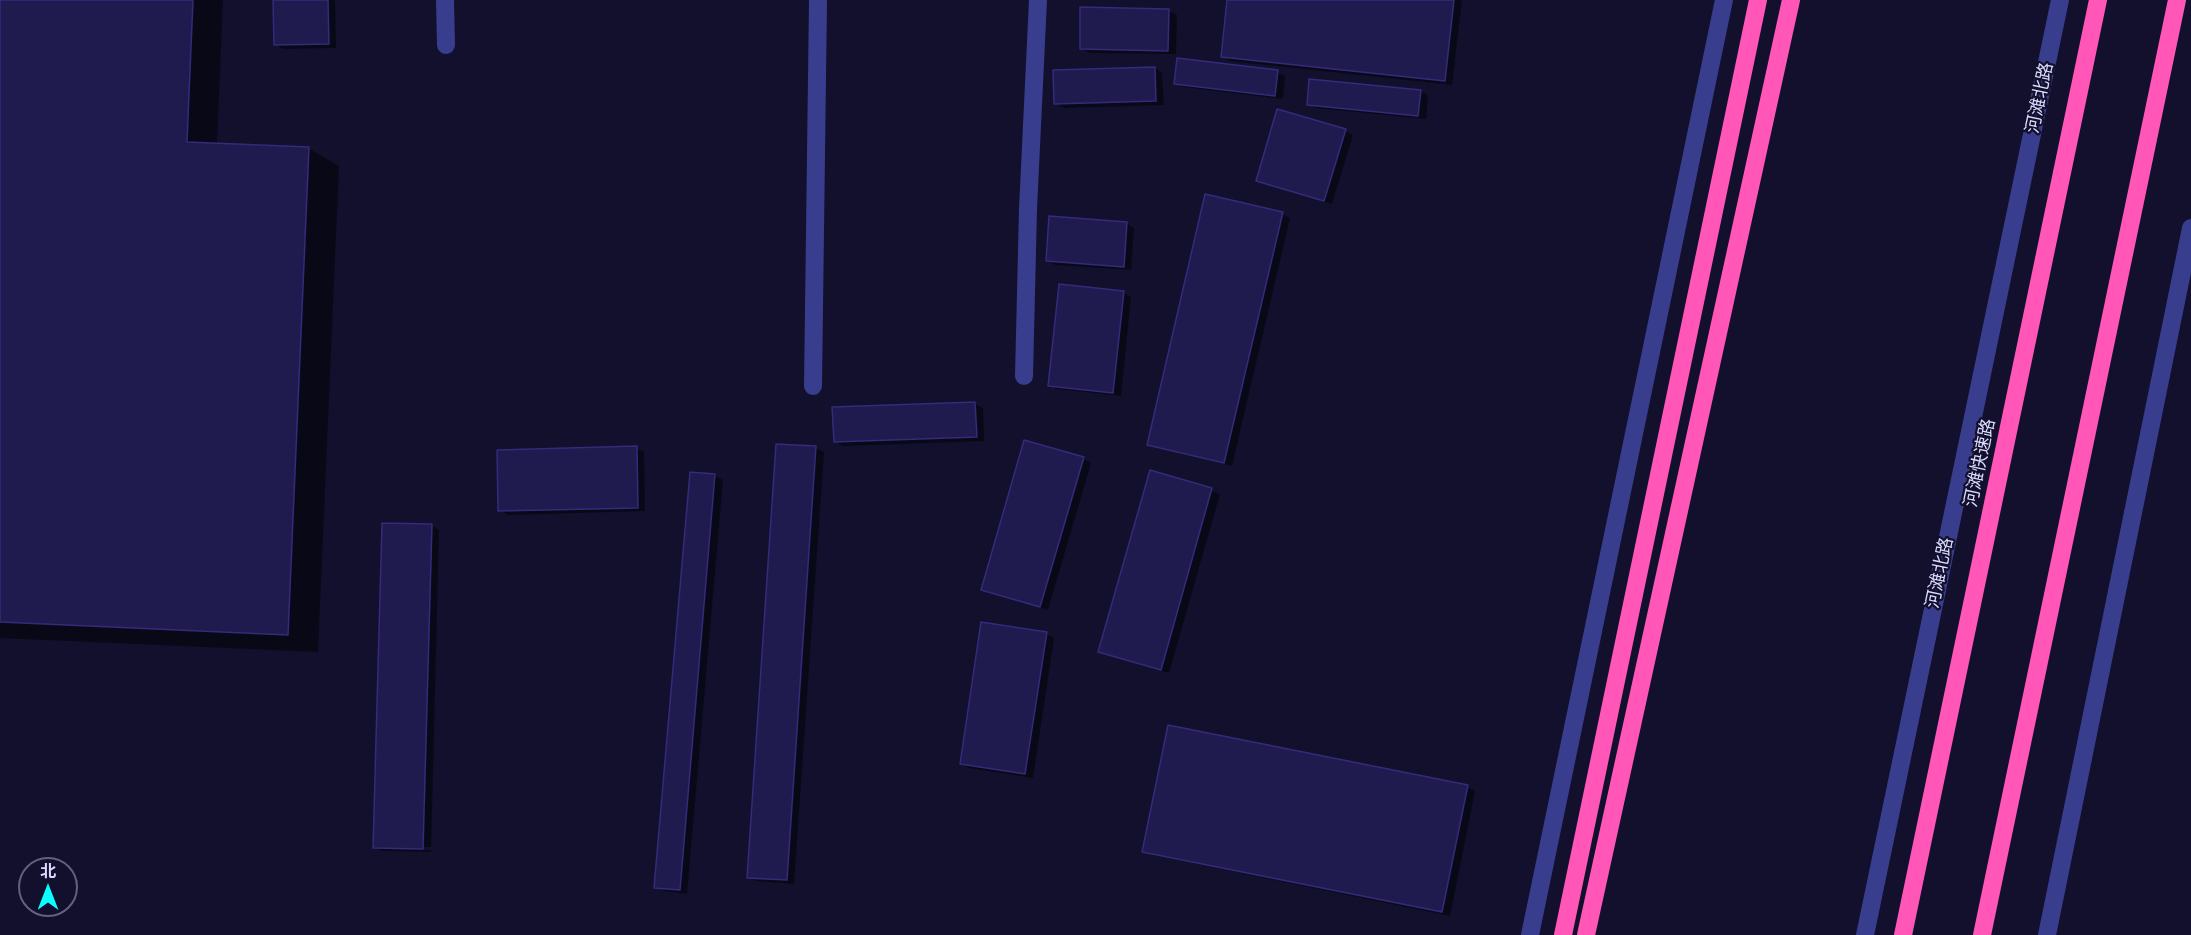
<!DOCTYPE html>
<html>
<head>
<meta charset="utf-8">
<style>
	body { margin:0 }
	#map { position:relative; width:2191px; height:935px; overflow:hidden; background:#12102c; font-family:"IBM Plex Sans","Noto Sans SC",sans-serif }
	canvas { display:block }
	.north { position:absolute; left:18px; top:857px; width:60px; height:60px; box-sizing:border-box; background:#12102c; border:2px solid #626180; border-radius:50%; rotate:0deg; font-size:16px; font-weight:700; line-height:24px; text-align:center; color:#dbdbff }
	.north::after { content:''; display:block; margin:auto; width:21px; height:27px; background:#07ffff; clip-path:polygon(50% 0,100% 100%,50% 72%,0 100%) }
</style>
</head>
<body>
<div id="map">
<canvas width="2191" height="935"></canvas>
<div class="north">北</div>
</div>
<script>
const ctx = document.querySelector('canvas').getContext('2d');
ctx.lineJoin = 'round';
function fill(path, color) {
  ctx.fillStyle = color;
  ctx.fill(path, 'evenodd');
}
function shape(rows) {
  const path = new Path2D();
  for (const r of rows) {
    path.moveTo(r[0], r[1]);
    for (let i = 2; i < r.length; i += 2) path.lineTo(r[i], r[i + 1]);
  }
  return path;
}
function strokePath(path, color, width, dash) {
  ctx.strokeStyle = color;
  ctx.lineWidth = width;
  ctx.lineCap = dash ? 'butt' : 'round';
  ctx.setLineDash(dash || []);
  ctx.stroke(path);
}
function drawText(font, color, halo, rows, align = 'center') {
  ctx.font = font + ' "IBM Plex Sans","Noto Sans SC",sans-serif';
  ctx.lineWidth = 4.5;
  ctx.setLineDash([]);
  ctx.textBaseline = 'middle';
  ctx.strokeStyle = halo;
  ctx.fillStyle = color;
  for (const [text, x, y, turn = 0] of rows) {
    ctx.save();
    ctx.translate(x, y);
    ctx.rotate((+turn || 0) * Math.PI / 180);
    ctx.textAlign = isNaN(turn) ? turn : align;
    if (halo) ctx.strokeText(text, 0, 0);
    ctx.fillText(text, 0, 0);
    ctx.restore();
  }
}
const shadow = shape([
	[0,0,223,0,217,144,308,148,339,166,318,652,0,638],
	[274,0,335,0,336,48,283,49,275,44],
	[1229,0,1462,0,1452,85,1230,61,1222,56],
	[1169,11,1177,15,1176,54,1089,53,1081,48],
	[1155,68,1162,73,1164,105,1064,108,1056,103],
	[1277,72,1285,76,1283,99,1183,87,1176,83],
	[1421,91,1428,96,1426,119,1316,108,1308,104],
	[1345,131,1353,135,1332,204,1258,180],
	[1282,214,1290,218,1232,466,1156,448,1149,444],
	[1126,223,1134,228,1131,270,1055,265,1047,260],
	[1123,293,1131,297,1121,396,1057,389,1049,385],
	[975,404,983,408,984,441,843,446,835,441],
	[636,448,644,452,645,511,508,515,500,510],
	[816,448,824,452,794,884,756,881,748,877],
	[1083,459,1091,463,1048,610,982,590],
	[1151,472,1220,494,1169,673,1099,652],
	[691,474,715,476,723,480,687,894,664,891,656,887],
	[431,525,439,530,431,852,382,851,374,847],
	[380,846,431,847,431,850,380,849],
	[1046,634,1054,638,1033,778,969,768,961,764],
	[1467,787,1475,791,1450,916,1152,855,1144,851]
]);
const building = shape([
	[0,0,193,0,187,142,309,147,288,635,0,622,0,0],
	[273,0,328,0,329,44,274,45,273,0],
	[1227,0,1454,0,1445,81,1221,57,1227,0],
	[1080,7,1169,9,1168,51,1080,49,1080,7],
	[1177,58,1278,70,1275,96,1174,84,1177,58],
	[1155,67,1156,101,1054,104,1053,70,1155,67],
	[1309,79,1421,90,1418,116,1307,105,1309,79],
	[1277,109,1346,129,1324,201,1256,181,1277,109],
	[1205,194,1283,212,1224,463,1147,445,1205,194],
	[1049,216,1127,222,1124,267,1046,261,1049,216],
	[1059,284,1124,291,1113,393,1048,386,1059,284],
	[975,402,977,437,834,442,832,407,975,402],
	[1024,440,1084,457,1040,607,981,590,1024,440],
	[776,444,816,446,787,880,747,878,776,444],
	[637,446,638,508,498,511,497,450,637,446],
	[1150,470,1212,488,1161,670,1098,652,1150,470],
	[690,472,715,474,680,890,654,888,690,472],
	[382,523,432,524,423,849,373,848,382,523],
	[981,622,1047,632,1025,774,960,764,981,622],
	[1168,725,1468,785,1442,912,1142,852,1168,725]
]);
const minor = shape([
	[445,0,446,45],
	[1024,376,1028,209,1038,0],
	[813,386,818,0],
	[1530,935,1724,0],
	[1865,935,2060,0],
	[2047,935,2191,228]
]);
const highway = shape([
	[1563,935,1758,0],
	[1586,935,1791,0],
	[1903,935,2098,0],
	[1982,935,2177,0]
]);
const streetNames = [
	["河滩北路",2040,98,-78],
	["河滩快速路",1980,463,-78],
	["河滩北路",1940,573,-78]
];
fill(shadow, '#0007');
fill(building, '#201b4e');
strokePath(building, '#332b7b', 1.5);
strokePath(minor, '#383e8d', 18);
strokePath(highway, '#ff56b8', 18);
drawText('18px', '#dbdbff', '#12102c', streetNames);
</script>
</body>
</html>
